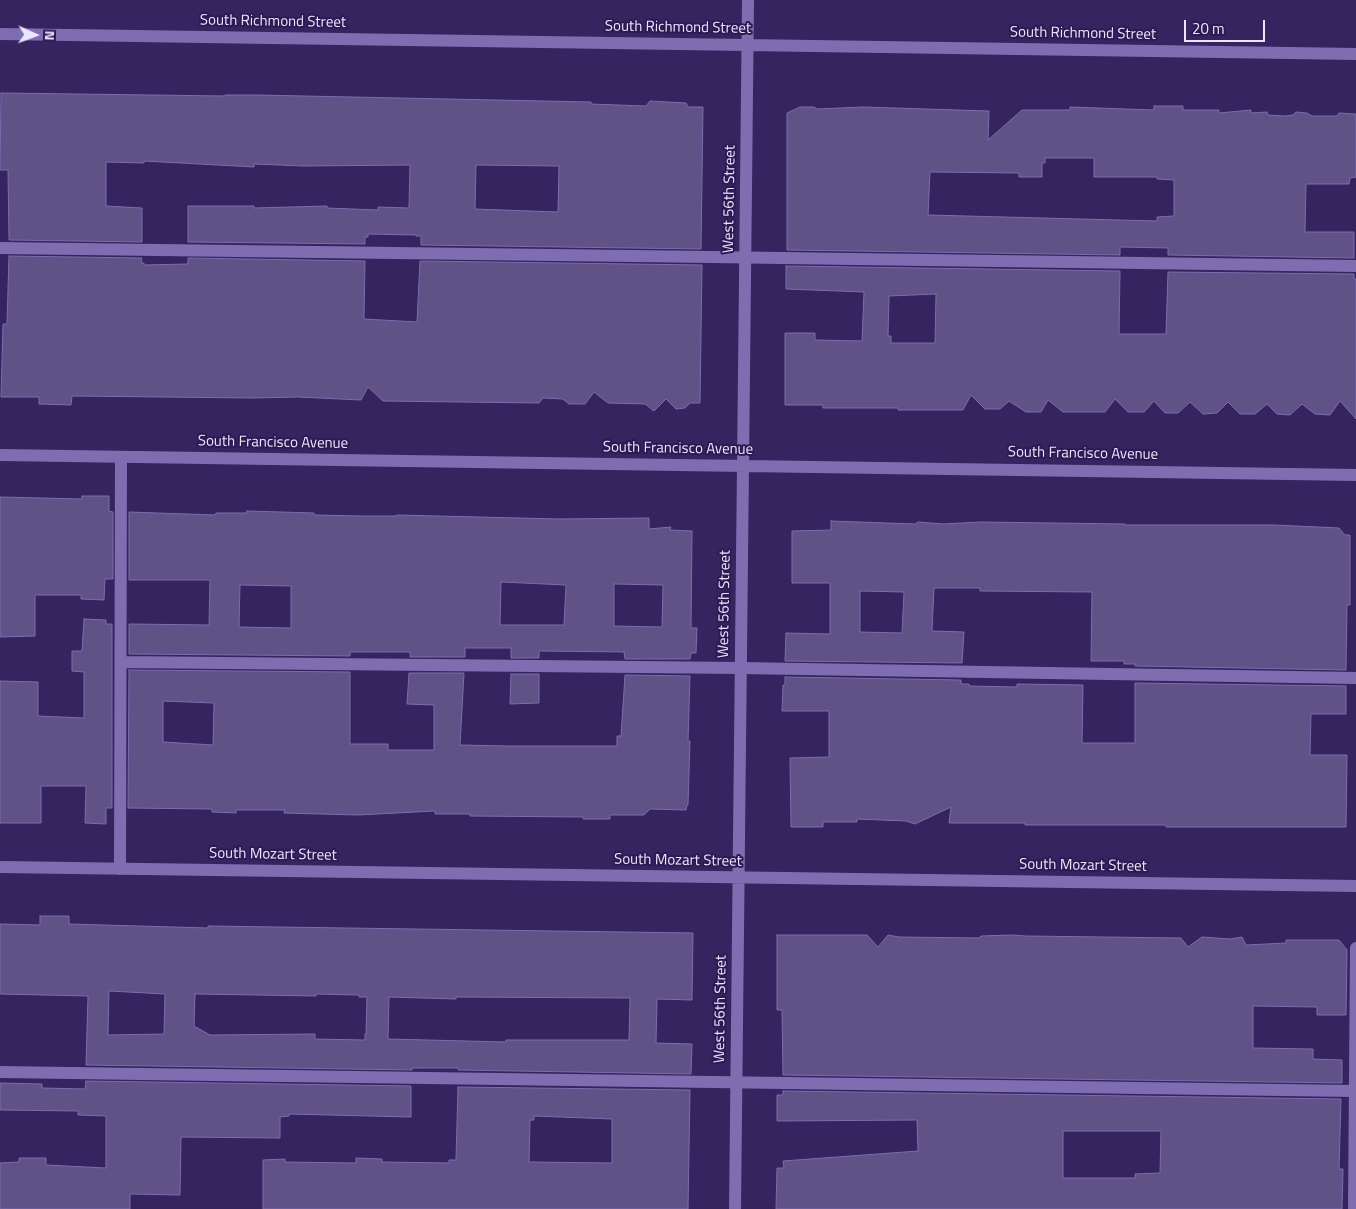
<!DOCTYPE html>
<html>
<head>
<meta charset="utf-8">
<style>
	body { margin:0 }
	#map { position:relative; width:1356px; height:1209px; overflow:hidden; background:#362460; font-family:"Titillium Web",sans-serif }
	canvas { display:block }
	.north { position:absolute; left:10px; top:10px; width:50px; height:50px; -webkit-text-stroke:4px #2d1954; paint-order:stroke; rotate:92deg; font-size:14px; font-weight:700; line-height:20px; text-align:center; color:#eae6fc }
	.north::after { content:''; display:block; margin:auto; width:18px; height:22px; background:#eae6fc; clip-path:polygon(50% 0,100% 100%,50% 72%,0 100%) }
	.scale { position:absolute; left:1184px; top:20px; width:81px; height:22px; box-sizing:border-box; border:2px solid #eae6fc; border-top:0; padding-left:6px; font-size:15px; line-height:18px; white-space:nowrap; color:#eae6fc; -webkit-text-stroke:4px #2d1954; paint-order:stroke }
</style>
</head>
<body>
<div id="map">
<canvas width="1356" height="1209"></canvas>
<div class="north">N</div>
<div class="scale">20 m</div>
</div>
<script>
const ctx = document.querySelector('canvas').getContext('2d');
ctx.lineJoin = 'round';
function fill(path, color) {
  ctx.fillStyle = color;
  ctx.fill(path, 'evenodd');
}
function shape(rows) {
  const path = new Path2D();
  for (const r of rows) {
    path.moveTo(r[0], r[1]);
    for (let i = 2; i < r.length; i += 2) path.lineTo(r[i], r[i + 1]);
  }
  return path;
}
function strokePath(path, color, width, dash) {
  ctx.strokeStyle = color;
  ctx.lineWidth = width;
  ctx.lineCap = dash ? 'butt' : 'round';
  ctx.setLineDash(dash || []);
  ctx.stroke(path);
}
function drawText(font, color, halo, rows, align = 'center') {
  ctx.font = font + ' "Titillium Web",sans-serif';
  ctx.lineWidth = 4;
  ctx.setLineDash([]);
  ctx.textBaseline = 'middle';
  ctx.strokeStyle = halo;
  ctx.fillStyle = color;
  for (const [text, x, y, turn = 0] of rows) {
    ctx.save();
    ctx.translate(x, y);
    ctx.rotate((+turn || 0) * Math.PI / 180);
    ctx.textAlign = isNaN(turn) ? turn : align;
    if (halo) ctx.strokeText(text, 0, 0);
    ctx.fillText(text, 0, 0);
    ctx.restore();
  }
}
const building = shape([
	[1,93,225,96,225,95,256,95,591,102,591,104,646,106,650,101,686,103,688,107,703,107,701,249,421,245,421,236,416,236,416,235,368,234,368,237,365,237,365,244,188,242,188,206,254,206,254,208,327,206,327,208,378,210,378,207,409,208,410,165,303,166,254,164,254,167,144,161,144,163,106,162,106,206,142,208,142,242,9,240,8,170,0,170,1,93],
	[476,165,559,166,558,212,475,209,476,165],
	[1154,106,1183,106,1183,110,1219,110,1219,113,1251,110,1251,113,1267,112,1268,115,1285,116,1293,115,1296,112,1307,113,1312,116,1337,116,1339,113,1356,114,1356,177,1350,178,1349,184,1306,184,1305,232,1354,232,1354,258,1168,255,1168,248,1120,247,1120,255,787,250,787,113,800,107,814,107,817,109,863,107,989,111,988,140,1022,110,1070,110,1070,107,1154,110,1154,106],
	[1045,158,1094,158,1094,177,1157,177,1157,179,1174,180,1174,216,1157,217,1157,221,928,215,930,172,1019,173,1019,177,1042,177,1042,163,1045,163,1045,158],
	[9,256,142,258,141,263,144,263,144,265,188,264,188,258,365,261,364,319,417,322,420,261,702,265,700,403,690,403,685,408,676,409,666,399,654,411,645,404,608,403,594,392,585,404,569,404,563,399,543,398,539,403,383,401,368,387,361,400,298,397,252,398,72,396,71,405,39,404,39,397,1,397,3,324,7,324,9,256],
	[786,266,1120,271,1119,334,1166,334,1168,272,1354,274,1354,279,1356,279,1356,419,1340,401,1330,415,1315,414,1302,404,1290,415,1277,414,1267,404,1255,414,1240,414,1228,402,1217,413,1203,414,1190,402,1178,413,1165,413,1154,401,1144,412,1128,412,1115,399,1105,412,1063,412,1048,400,1041,412,1026,412,1009,401,1000,409,985,409,971,395,963,410,898,410,898,408,823,408,823,405,785,405,785,333,815,333,815,340,862,341,864,292,786,289,786,266],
	[936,294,935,343,891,343,891,336,888,336,889,296,936,294],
	[82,496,109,496,109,511,113,512,113,579,105,579,104,600,81,599,81,595,35,595,35,636,0,637,0,497,82,499,82,496],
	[247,511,314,513,314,515,361,516,397,516,397,515,559,519,649,518,649,529,671,527,670,530,692,531,691,628,697,628,696,653,691,653,690,659,625,659,624,652,539,651,539,658,511,658,511,648,465,648,465,657,410,657,410,652,350,652,350,656,129,654,129,624,209,625,210,580,129,580,129,512,215,515,216,513,247,513,247,511],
	[501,582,566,585,564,625,500,625,501,582],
	[614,584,663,585,662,627,614,626,614,584],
	[240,585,291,586,291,628,239,627,240,585],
	[831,521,915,524,918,522,943,524,981,522,1125,524,1125,525,1274,525,1339,528,1345,535,1350,535,1350,605,1347,605,1346,670,1135,666,1135,664,1124,664,1124,661,1091,661,1092,592,980,591,980,588,934,588,932,631,964,632,962,663,785,661,786,633,830,634,830,583,792,583,792,531,831,530,831,521],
	[860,591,904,592,902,633,860,632,860,591],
	[84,619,106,620,106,624,112,624,112,808,106,808,106,824,85,823,86,786,41,786,41,823,0,823,0,681,38,682,38,716,84,718,84,672,72,671,72,651,82,651,84,619],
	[129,670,350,672,350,744,388,744,388,750,434,750,434,705,407,704,409,673,464,673,460,745,509,746,617,746,617,736,621,736,625,675,690,676,688,741,690,741,688,805,687,805,686,810,650,809,644,815,610,815,610,819,583,819,583,817,470,816,470,814,435,814,435,811,358,815,284,813,285,810,236,810,236,813,212,812,212,809,128,808,129,670],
	[163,701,214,703,213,745,163,742,163,701],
	[511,674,539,674,539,703,510,704,511,674],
	[785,677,961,680,961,684,969,684,969,686,1017,687,1017,684,1083,685,1082,743,1135,743,1135,683,1346,686,1346,714,1311,714,1310,755,1347,755,1346,827,1166,827,1166,825,1025,825,1025,823,949,823,951,807,915,824,906,821,857,819,857,822,823,822,823,827,791,827,790,758,829,757,829,711,782,711,783,685,785,685,785,677],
	[40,916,69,916,69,924,208,928,208,926,693,933,692,1000,657,999,656,1043,692,1044,691,1074,458,1070,458,1068,412,1068,412,1070,86,1065,88,996,0,994,0,924,40,925,40,916],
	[109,991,165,994,164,1034,108,1035,109,991],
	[195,994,316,996,316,994,359,995,359,997,367,997,366,1034,365,1034,365,1040,315,1039,315,1034,210,1035,194,1026,195,994],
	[389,997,456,999,456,997,630,998,629,1040,506,1040,506,1042,388,1039,389,997],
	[777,935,867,935,878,947,888,935,899,937,979,938,981,936,1012,935,1026,936,1181,938,1188,947,1202,937,1230,939,1242,937,1246,945,1286,943,1286,940,1339,940,1347,950,1346,1015,1317,1015,1317,1007,1253,1006,1253,1048,1313,1049,1313,1059,1342,1060,1342,1083,783,1075,782,1010,777,1010,777,935],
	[86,1081,411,1086,411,1117,289,1114,289,1116,280,1117,280,1138,181,1137,180,1195,130,1194,130,1209,0,1209,0,1163,19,1162,19,1158,46,1158,46,1165,106,1168,106,1116,78,1115,78,1111,0,1110,0,1083,42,1084,42,1088,85,1089,86,1081],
	[458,1087,690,1090,688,1209,263,1209,263,1160,285,1159,285,1162,356,1163,356,1158,382,1159,382,1162,449,1163,449,1160,456,1160,458,1087],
	[534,1116,612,1119,612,1163,529,1162,530,1120,534,1120,534,1116],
	[783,1091,1341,1099,1339,1169,1343,1169,1342,1209,776,1209,777,1168,784,1168,783,1161,918,1151,917,1120,777,1121,777,1095,783,1095,783,1091],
	[1063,1131,1161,1131,1160,1173,1135,1174,1135,1178,1063,1178,1063,1131]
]);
const lane = shape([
	[0,248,711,257,1356,266],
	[121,662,740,668,1356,678],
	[120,869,121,457],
	[0,1072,1354,1091],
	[1354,1209,1356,948]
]);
const street = shape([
	[0,34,1356,54],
	[0,455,1356,475],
	[0,867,1356,886],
	[735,1209,748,0]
]);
const streetNames = [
	["South Richmond Street",273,22,1],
	["South Richmond Street",678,28,1],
	["South Richmond Street",1083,34,1],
	["West 56th Street",730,199,-89],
	["South Francisco Avenue",273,443,1],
	["South Francisco Avenue",678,449,1],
	["South Francisco Avenue",1083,454,1],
	["West 56th Street",725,604,-89],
	["South Mozart Street",273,855,1],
	["South Mozart Street",678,861,1],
	["South Mozart Street",1083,866,1],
	["West 56th Street",721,1009,-89]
];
fill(building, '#5f5286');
strokePath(building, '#7d6caf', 1);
strokePath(lane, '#7e6eb1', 12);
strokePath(street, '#7e6eb1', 12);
drawText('15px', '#eae6fc', '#2d1954', streetNames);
</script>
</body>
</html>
